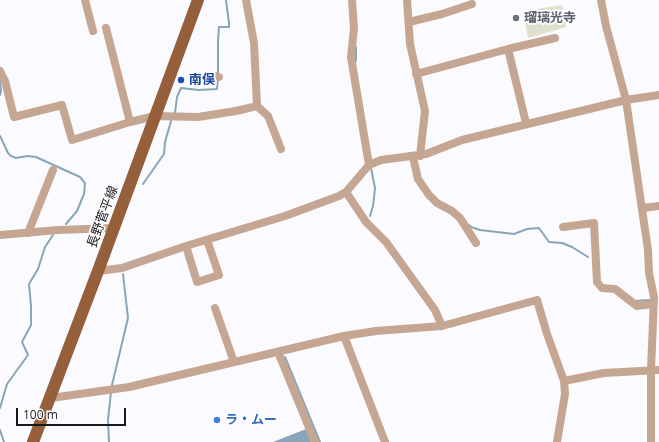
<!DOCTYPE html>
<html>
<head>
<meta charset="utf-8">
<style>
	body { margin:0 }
	#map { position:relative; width:659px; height:442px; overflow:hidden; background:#fafaff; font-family:"Open Sans",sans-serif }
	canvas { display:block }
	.scale { position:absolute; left:16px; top:408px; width:110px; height:18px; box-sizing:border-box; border:2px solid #19191c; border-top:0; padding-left:5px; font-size:12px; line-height:14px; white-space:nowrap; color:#19191c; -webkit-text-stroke:3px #fff; paint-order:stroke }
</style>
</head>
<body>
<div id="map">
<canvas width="659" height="442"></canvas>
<div class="scale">100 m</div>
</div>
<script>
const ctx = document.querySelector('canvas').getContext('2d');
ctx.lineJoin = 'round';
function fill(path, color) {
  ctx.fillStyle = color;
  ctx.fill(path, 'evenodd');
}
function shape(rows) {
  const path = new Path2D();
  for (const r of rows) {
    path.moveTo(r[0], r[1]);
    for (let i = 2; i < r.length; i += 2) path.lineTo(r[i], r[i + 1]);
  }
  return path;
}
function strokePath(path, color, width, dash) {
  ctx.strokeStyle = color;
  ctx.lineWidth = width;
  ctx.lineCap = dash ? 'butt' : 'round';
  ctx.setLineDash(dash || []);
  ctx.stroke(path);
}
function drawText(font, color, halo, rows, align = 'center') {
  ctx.font = font + ' "Open Sans","Noto Sans JP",sans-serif';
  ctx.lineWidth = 3.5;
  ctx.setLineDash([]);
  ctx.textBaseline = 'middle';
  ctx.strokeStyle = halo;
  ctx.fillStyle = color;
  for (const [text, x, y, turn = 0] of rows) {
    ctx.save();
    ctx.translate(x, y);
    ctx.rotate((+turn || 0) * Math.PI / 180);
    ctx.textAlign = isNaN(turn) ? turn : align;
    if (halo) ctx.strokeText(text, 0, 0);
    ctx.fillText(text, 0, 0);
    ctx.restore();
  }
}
const green = shape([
	[562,5,566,27,528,38,525,21,539,18,537,9]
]);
const water = shape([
	[306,429,311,442,273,442]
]);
const stream = shape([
	[356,61,356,47],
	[218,74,218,41,219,27,229,27,229,23,226,0],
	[0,95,1,91,0,80],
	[175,113,177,97,181,88,199,90,217,89,218,79],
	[0,136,8,153,11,156,16,158,27,156,36,157,80,177,85,183,84,194,77,211,66,224],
	[143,184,164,154,165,142,171,121],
	[370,216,373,206,375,188,371,168],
	[469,225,471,227,480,230,514,234,527,229,539,228,549,242,562,243,572,247,588,257],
	[636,301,649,300],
	[285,357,320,442],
	[112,385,128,318,123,274],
	[0,408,7,384,28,355,22,342,31,325,31,306,29,284,38,269,45,247,53,235],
	[0,430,4,442],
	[109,442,108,420,111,392]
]);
const street = shape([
	[85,0,93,31],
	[246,0,254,43,257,106,268,116,281,149],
	[352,0,354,28,351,57,369,165],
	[407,0,410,44,425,111,420,156],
	[601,0,606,26,626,100,648,250,649,273,654,297,651,370,651,442],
	[409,22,442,14,472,4],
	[106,28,130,122],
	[508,49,526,123],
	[0,71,5,81,14,117,62,105,72,140,130,122,155,116,198,117,236,111,257,106],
	[416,74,508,49,555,38],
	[216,76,219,77],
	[413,157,418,179,429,195,437,203,452,211,460,218,476,243],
	[346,192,366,222,386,242,435,310,442,326],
	[643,208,659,206],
	[563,227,594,223,597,282,602,288,615,289,637,306,653,304],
	[28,233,53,170],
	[0,235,58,230,114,228],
	[186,246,197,282,219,275,207,240],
	[98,271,122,268,186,246,285,216,339,196,346,192,369,165,381,160,426,154,462,140,626,100,659,95],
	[215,308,234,362],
	[344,336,385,442],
	[278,352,315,442],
	[564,381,604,373,659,370],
	[51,398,129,387,344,336,376,331,442,326,537,300,547,334,564,381,565,394,557,442]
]);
const primary = shape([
	[33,442,98,271,198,0]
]);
const markers = [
	[516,18,4,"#6b7280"],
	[181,80,4,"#1a4fb4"],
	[217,420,4,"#3f7fe0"]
];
const worshipNames = [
	["瑠璃光寺",524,18]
];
const transitNames = [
	["南俣",189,80]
];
const streetNames = [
	["長野菅平線",103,217,-70]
];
const shopNames = [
	["ラ・ムー",225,420]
];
fill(green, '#dedfcc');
fill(water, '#89a6b8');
strokePath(stream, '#89a6b8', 2);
strokePath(street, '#c5a693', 8);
strokePath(primary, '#955f3b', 12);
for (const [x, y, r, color] of markers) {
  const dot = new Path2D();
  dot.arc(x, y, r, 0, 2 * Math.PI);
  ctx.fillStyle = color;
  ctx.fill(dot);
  strokePath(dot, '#fff', 1.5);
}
drawText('bold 13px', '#5b616d', '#fff', worshipNames, 'left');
drawText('bold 13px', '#164399', '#fff', transitNames, 'left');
drawText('13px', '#19191c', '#fff', streetNames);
drawText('bold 13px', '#366cbe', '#fff', shopNames, 'left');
</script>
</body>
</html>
